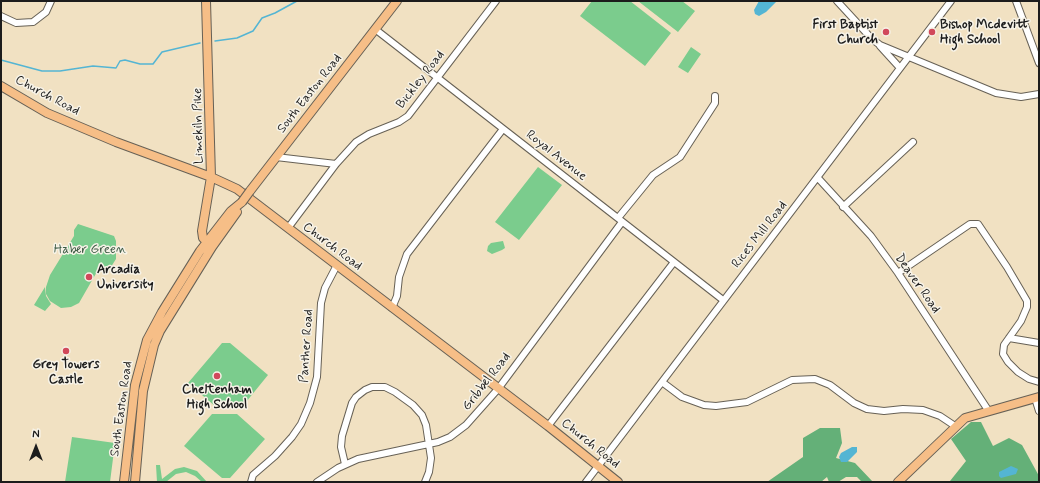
<!DOCTYPE html>
<html>
<head>
<meta charset="utf-8">
<style>
	body { margin:0 }
	#map { position:relative; width:1040px; height:483px; overflow:hidden; background:#f1e1c2; font-family:Mynerve,sans-serif }
	canvas { display:block }
	.frame { position:absolute; inset:0; border:2px solid #1c1c1c; pointer-events:none }
	.north { position:absolute; left:16px; top:427px; width:40px; height:40px; -webkit-text-stroke:3px #f7f3e8; paint-order:stroke; rotate:0deg; font-size:11px; font-weight:700; line-height:16px; text-align:center; color:#1c1c1c }
	.north::after { content:''; display:block; margin:auto; width:14px; height:18px; background:#1c1c1c; clip-path:polygon(50% 0,100% 100%,50% 72%,0 100%) }
</style>
</head>
<body>
<div id="map">
<canvas width="1040" height="483"></canvas>
<div class="frame"></div>
<div class="north">N</div>
</div>
<script>
const ctx = document.querySelector('canvas').getContext('2d');
ctx.lineJoin = 'round';
function fill(path, color) {
  ctx.fillStyle = color;
  ctx.fill(path, 'evenodd');
}
function shape(rows) {
  const path = new Path2D();
  for (const r of rows) {
    path.moveTo(r[0], r[1]);
    for (let i = 2; i < r.length; i += 2) path.lineTo(r[i], r[i + 1]);
  }
  return path;
}
function strokePath(path, color, width, dash) {
  ctx.strokeStyle = color;
  ctx.lineWidth = width;
  ctx.lineCap = dash ? 'butt' : 'round';
  ctx.setLineDash(dash || []);
  ctx.stroke(path);
}
function drawText(font, color, halo, rows, align = 'center') {
  ctx.font = font + ' Mynerve,sans-serif';
  ctx.lineWidth = 3;
  ctx.setLineDash([]);
  ctx.textBaseline = 'middle';
  ctx.strokeStyle = halo;
  ctx.fillStyle = color;
  for (const [text, x, y, turn = 0] of rows) {
    ctx.save();
    ctx.translate(x, y);
    ctx.rotate((+turn || 0) * Math.PI / 180);
    ctx.textAlign = isNaN(turn) ? turn : align;
    if (halo) ctx.strokeText(text, 0, 0);
    ctx.fillText(text, 0, 0);
    ctx.restore();
  }
}
const green = shape([
	[592,1,630,1,671,33,645,66,580,16],
	[638,1,682,1,695,11,678,32],
	[691,47,701,54,688,73,678,67],
	[538,167,562,185,519,240,495,222],
	[78,224,114,236,116,241,116,259,109,270,105,268,98,270,79,303,71,307,61,308,50,301,46,294,46,287,50,275,74,236,74,230],
	[503,241,505,248,502,250,492,254,487,251,488,246,491,243],
	[45,287,46,296,51,304,45,311,34,305],
	[222,343,230,343,268,375,242,407,216,407,188,383],
	[212,414,237,414,265,439,230,478,222,478,184,446],
	[72,437,115,443,110,482,65,482],
	[156,465,160,465,162,479,175,469,184,467,197,471,207,482,202,482,195,476,186,472,176,474,166,482,157,482]
]);
const forest = shape([
	[971,422,981,422,993,446,1009,438,1022,445,1039,476,1039,482,951,482,950,481,966,461,951,439],
	[820,428,840,428,842,443,836,458,855,463,873,482,862,482,857,477,846,477,838,482,829,482,827,477,821,482,767,482,803,457,803,438]
]);
const water = shape([
	[759,1,777,1,766,12,759,16,755,14,754,10],
	[852,447,857,447,857,452,847,462,841,462,839,457,841,453],
	[1011,466,1018,469,1016,474,1001,478,999,476,999,472]
]);
const stream = shape([
	[215,41,237,38,253,31,262,18,275,13,297,1],
	[1,60,42,71,60,71,93,66,116,68,120,61,125,60,140,64,153,64,162,52,200,43]
]);
const minor = shape([
	[837,1,872,39,880,45,996,93,1021,97,1039,94],
	[1016,1,1039,63],
	[1,16,16,23,33,22,46,12,51,1],
	[375,29,723,300],
	[880,46,900,68],
	[276,157,336,164],
	[818,178,871,236,898,273,988,410],
	[843,207,913,142],
	[618,218,653,175,680,157,715,103,715,96],
	[288,228,336,164,356,142,369,134,399,122,408,116,496,1],
	[898,273,970,224,978,224,1007,267,1027,301,1027,307,1021,321,1004,345,1003,354,1008,362,1018,372,1029,379,1039,382],
	[392,308,397,296,399,277,407,254,503,129],
	[1009,338,1039,343],
	[662,382,682,397,704,405,716,406,747,402,792,380,815,379,830,385,854,403,867,409,884,411,903,409,923,410,940,416,955,426],
	[1035,398,1039,411],
	[548,426,674,262],
	[345,464,341,447,342,436,352,403,356,397,365,390,372,387,385,387,395,392,413,405,422,415,426,425,431,458,429,472,425,482],
	[251,482,253,475,275,456,292,437,301,424,310,403,317,377,321,303,325,288,337,265],
	[317,482,338,468,358,459,438,442,450,437,466,425,498,389,622,222],
	[586,482,951,1]
]);
const major = shape([
	[206,1,211,177,202,231,203,238,210,245],
	[1,86,47,113,116,142,211,177,237,189,548,426,618,482],
	[250,191,397,1],
	[124,482,135,385,147,340,162,312,200,251,231,211,242,202],
	[135,482,143,391,154,345,160,331,212,247,237,212],
	[898,482,965,418,1039,397]
]);
const majorBridge = shape([
	[242,202,250,191]
]);
const markers = [
	[886,32,4,"#d1495b"],
	[932,32,4,"#d1495b"],
	[89,277,4,"#d1495b"],
	[66,351,4,"#d1495b"],
	[217,376,4,"#d1495b"]
];
const poiNames = [
	["First Baptist",878,25,"right"],
	["Church",878,40,"right"],
	["Bishop Mcdevitt",940,25],
	["High School",940,40],
	["Arcadia",97,270],
	["University",97,285],
	["Grey Towers",66,365,"center"],
	["Castle",66,380,"center"],
	["Cheltenham",217,390,"center"],
	["High School",217,405,"center"]
];
const streetNames = [
	["Bickley Road",421,80,-52],
	["South Easton Road",310,94,-52],
	["Church Road",47,96,28],
	["Limekiln Pike",199,126,-91],
	["Royal Avenue",556,156,38],
	["Rices Mill Road",760,235,-52],
	["Church Road",332,247,37],
	["Deaver Road",917,284,55],
	["Panther Road",307,346,-86],
	["Gribbel Road",487,382,-52],
	["South Easton Road",122,409,-82],
	["Church Road",590,444,39]
];
const parkNames = [
	["Haber Green",90,250]
];
fill(green, '#7bcc8d');
fill(forest, '#64b078');
fill(water, '#54b5d3');
strokePath(stream, '#54b5d3', 1.5);
strokePath(minor, '#676156', 8);
strokePath(major, '#676156', 10);
strokePath(minor, '#fff', 6);
strokePath(major, '#f6be87', 8);
strokePath(majorBridge, '#676156', 10, []);
strokePath(majorBridge, '#f6be87', 8);
for (const [x, y, r, color] of markers) {
  const dot = new Path2D();
  dot.arc(x, y, r, 0, 2 * Math.PI);
  ctx.fillStyle = color;
  ctx.fill(dot);
  strokePath(dot, '#f7f3e8', 1.5);
}
drawText('bold 13px', '#1c1c1c', '#f7f3e8', poiNames, 'left');
drawText('13px', '#1c1c1c', '#f7f3e8', streetNames);
drawText('13px', '#3d5a44', '#f7f3e8', parkNames);
</script>
</body>
</html>
